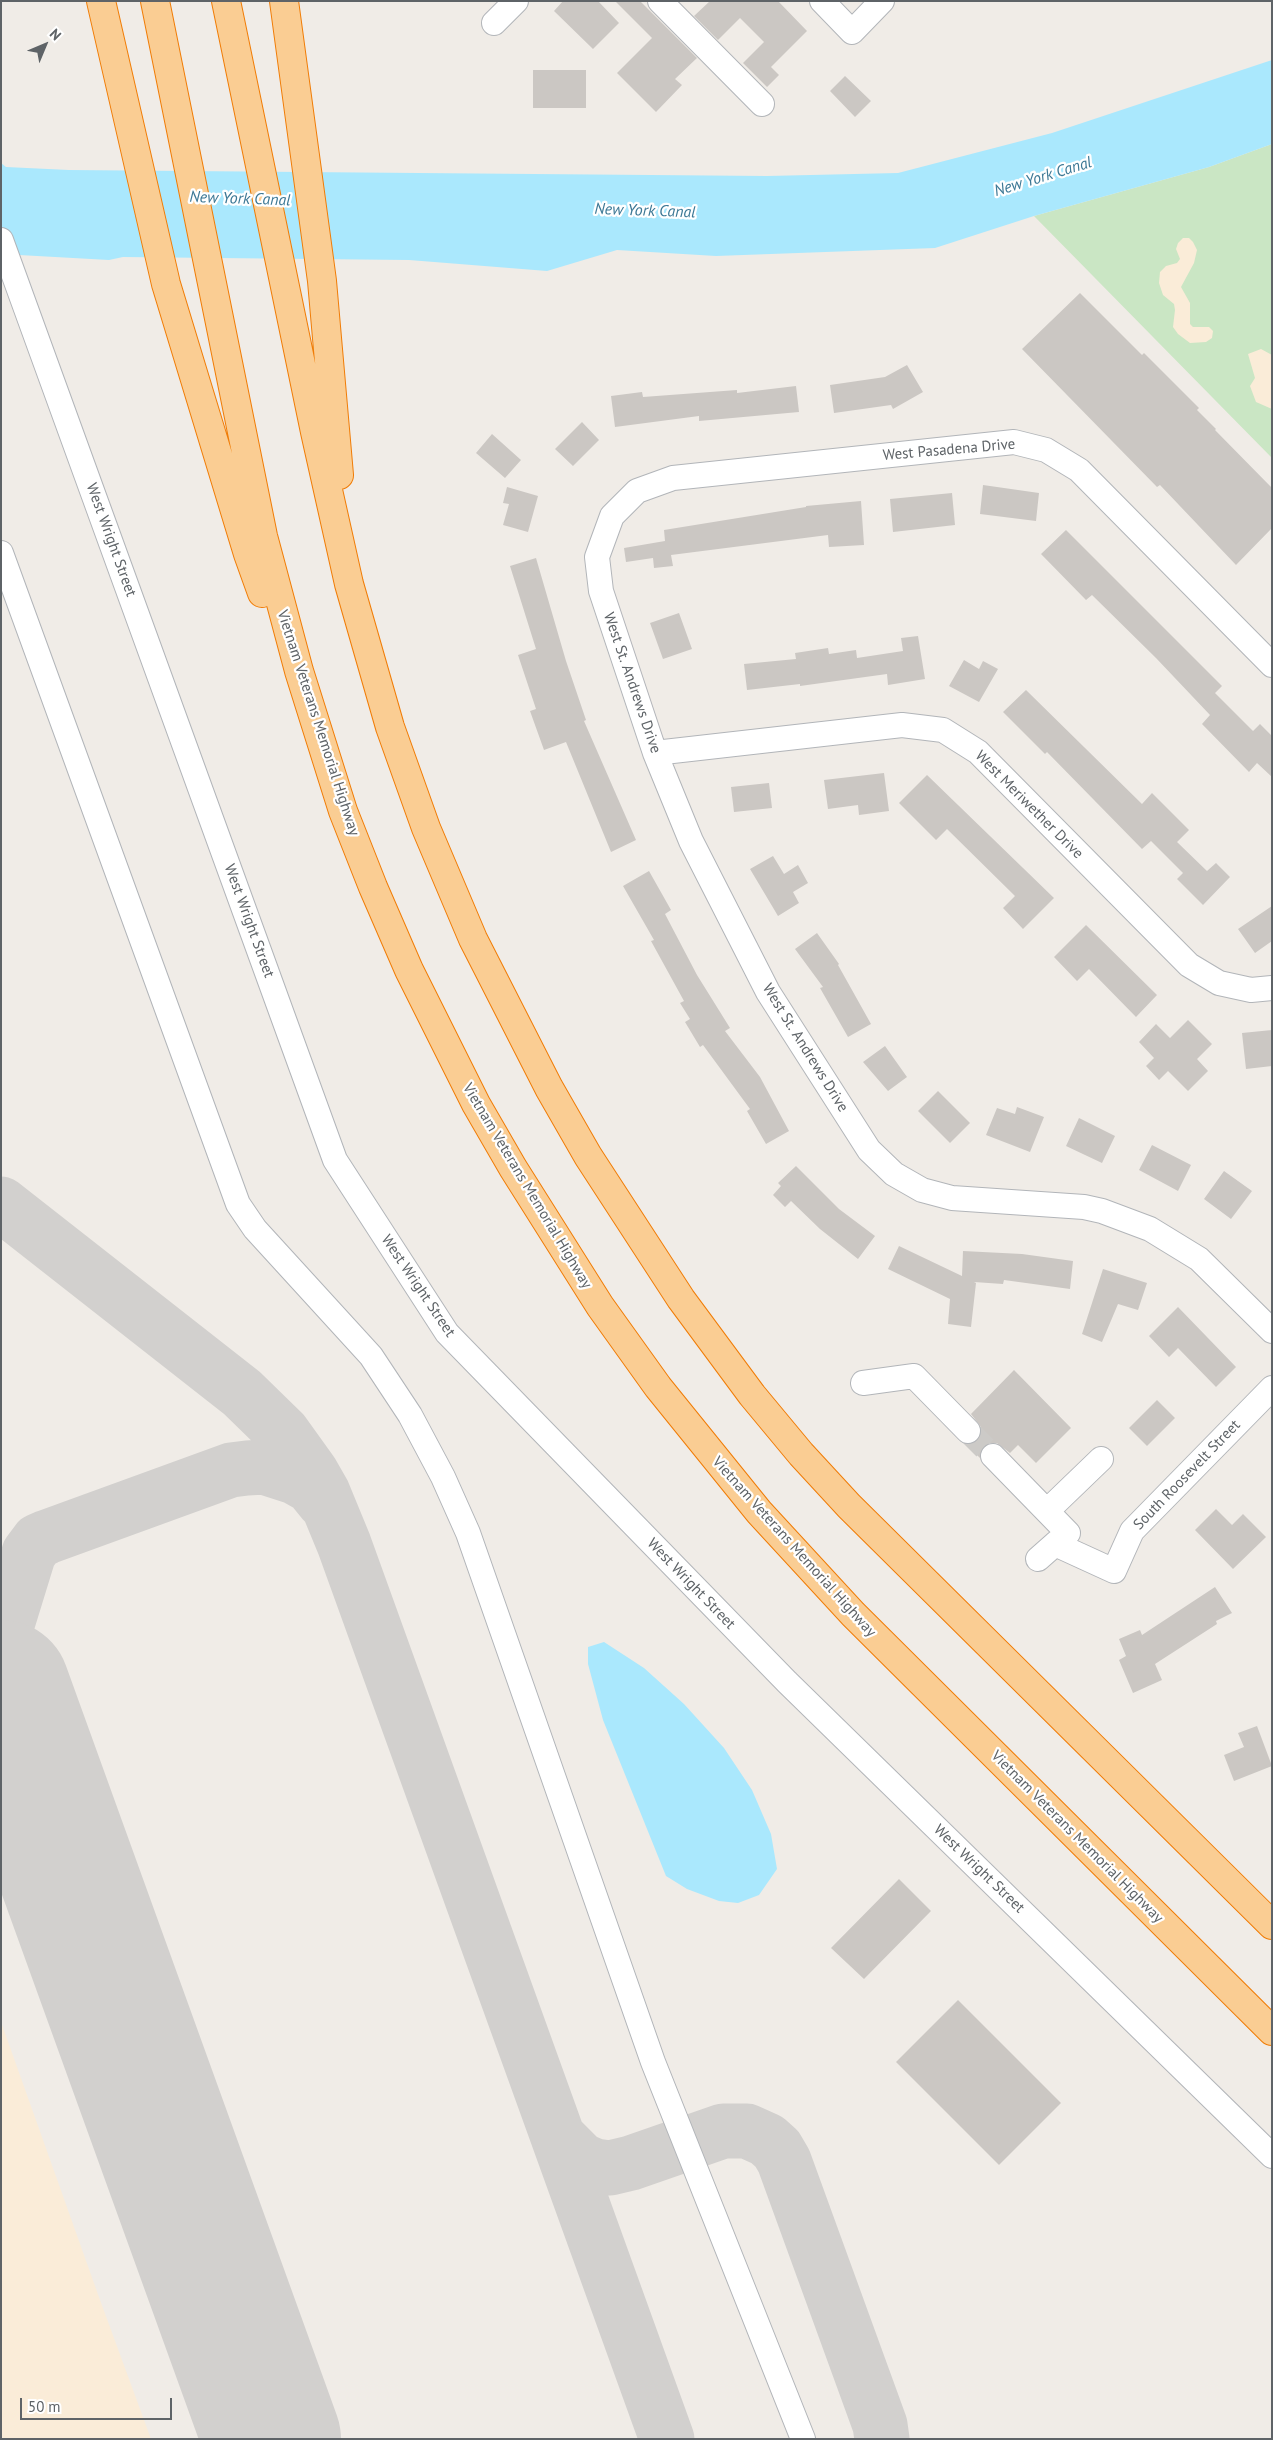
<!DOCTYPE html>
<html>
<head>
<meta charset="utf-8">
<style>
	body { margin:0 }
	#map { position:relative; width:1273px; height:2440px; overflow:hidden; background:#f0ece7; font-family:"PT Sans",sans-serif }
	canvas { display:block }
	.frame { position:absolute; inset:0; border:2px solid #5e6367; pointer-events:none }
	.north { position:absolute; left:20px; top:20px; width:50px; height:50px; -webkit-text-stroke:4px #fff; paint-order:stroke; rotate:45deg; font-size:14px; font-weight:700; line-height:20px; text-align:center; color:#5e6367 }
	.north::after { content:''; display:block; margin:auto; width:18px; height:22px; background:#5e6367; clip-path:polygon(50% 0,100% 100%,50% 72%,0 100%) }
	.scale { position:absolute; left:20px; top:2398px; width:152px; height:22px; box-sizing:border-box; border:2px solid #5e6367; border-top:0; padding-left:6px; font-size:15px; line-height:18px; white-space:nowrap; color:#5e6367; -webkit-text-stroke:4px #fff; paint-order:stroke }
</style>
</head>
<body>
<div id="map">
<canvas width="1273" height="2440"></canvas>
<div class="frame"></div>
<div class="north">N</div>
<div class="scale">50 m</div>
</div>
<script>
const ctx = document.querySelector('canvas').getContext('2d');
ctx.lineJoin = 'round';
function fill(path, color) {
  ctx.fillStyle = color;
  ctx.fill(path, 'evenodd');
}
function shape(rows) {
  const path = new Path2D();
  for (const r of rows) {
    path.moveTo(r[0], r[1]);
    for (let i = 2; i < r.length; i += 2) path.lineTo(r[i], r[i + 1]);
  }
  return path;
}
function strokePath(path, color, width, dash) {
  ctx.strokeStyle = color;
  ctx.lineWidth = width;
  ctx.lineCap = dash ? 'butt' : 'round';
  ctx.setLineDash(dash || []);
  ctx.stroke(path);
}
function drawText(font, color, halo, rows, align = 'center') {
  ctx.font = font + ' "PT Sans",sans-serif';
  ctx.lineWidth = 4.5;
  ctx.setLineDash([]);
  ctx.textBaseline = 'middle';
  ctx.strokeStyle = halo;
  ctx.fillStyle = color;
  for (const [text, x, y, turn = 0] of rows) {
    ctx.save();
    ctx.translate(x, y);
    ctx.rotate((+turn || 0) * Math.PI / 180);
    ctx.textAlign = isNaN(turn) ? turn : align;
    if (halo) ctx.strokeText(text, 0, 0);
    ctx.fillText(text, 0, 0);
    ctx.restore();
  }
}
const green = shape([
	[1272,144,1272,458,1034,216,1209,167]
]);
const sand = shape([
	[1183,238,1189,238,1193,242,1197,250,1194,263,1181,287,1190,303,1190,324,1193,327,1209,327,1213,331,1212,338,1206,342,1190,343,1178,334,1173,327,1175,310,1174,304,1163,295,1159,283,1160,272,1166,266,1177,263,1180,259,1176,249,1178,243],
	[1261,349,1272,355,1272,409,1256,402,1250,386,1255,378,1248,354],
	[1,2022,100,2300,151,2439,1,2439]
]);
const water = shape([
	[1272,60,1272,144,1209,167,1034,216,935,248,716,256,617,250,547,271,409,260,123,257,109,260,1,254,1,163,6,167,69,170,767,176,898,173,1052,133],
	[604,1642,644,1668,684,1704,724,1748,752,1790,771,1834,777,1869,759,1895,738,1903,719,1901,687,1889,666,1876,603,1720,588,1664,588,1647]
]);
const taxiway = shape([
	[1,1204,242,1393,283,1433,311,1472,323,1493,344,1544,667,2439],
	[1,1644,29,1553,38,1541,47,1537,231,1470,247,1468,264,1467,295,1477,311,1486,324,1502],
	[558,2137,581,2160,595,2166,610,2168,631,2163,723,2131,747,2131,767,2140,777,2149,784,2161,880,2425,882,2439]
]);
const runway = shape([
	[1,1689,272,2439]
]);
const building = shape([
	[563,1,598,1,619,23,593,49,554,11],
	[615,1,640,1,697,58,675,79,682,85,656,112,617,73,652,38],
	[710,1,778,1,807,31,771,67,779,75,767,87,743,63,764,42,740,18,718,40,694,16],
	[533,70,586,70,586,108,533,108],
	[845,76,871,101,855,117,830,91],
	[1080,293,1142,355,1144,353,1199,408,1197,410,1216,429,1215,430,1272,488,1272,528,1236,565,1160,485,1157,487,1022,349],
	[907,365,923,392,893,409,891,405,834,413,830,385,885,377],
	[796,386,799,412,699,421,699,416,615,427,611,396,642,392,643,397,737,390,737,393],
	[582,422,599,440,573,466,555,449],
	[492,434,521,460,505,478,476,453],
	[983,485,1039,493,1036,521,980,514],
	[507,487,538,496,528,532,503,525,509,504,503,503],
	[952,493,955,525,893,532,890,499],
	[861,501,864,545,829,547,828,535,671,555,673,566,654,568,653,558,626,562,624,548,665,541,664,530,806,507,806,506],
	[1066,530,1222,686,1215,693,1253,731,1260,724,1272,736,1272,777,1257,763,1249,772,1202,724,1210,715,1156,658,1092,595,1086,600,1041,554],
	[536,558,566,661,586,720,584,721,636,840,611,852,566,742,544,750,530,711,536,709,518,655,536,649,510,566],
	[679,613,692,649,663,659,650,623],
	[918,636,925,679,888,685,887,674,800,686,800,684,747,690,744,664,796,659,795,653,828,648,829,654,856,650,857,658,903,651,901,638],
	[964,660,979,669,983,661,998,669,979,702,949,686],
	[1026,690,1142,804,1152,793,1189,830,1177,842,1207,871,1216,863,1230,877,1203,905,1177,879,1183,873,1151,841,1142,849,1047,752,1045,754,1003,712],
	[884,773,889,811,859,815,858,805,828,809,824,780],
	[927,775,1054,898,1023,929,1003,908,1015,896,947,829,936,840,899,803],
	[769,783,772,808,734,812,731,787],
	[773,856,784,874,798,865,808,883,793,892,799,903,778,916,750,869],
	[649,871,671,910,665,914,697,975,730,1028,725,1031,760,1077,789,1131,766,1144,747,1111,750,1109,703,1045,700,1047,685,1022,690,1019,680,1003,684,1001,651,941,654,940,623,886],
	[1272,906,1272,941,1255,953,1238,929],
	[1086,925,1157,995,1136,1017,1089,969,1077,981,1054,957],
	[817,933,839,964,838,965,871,1024,848,1037,820,988,823,987,795,949],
	[1188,1020,1212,1044,1197,1059,1208,1071,1188,1091,1168,1071,1159,1080,1146,1066,1154,1058,1139,1042,1156,1024,1170,1038],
	[1272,1030,1272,1066,1246,1069,1242,1033],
	[885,1046,907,1077,888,1091,863,1062],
	[938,1091,970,1123,950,1143,918,1111],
	[1017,1107,1044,1117,1030,1152,986,1135,997,1108,1015,1114],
	[1079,1118,1115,1136,1102,1163,1066,1146],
	[1152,1145,1191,1165,1178,1191,1139,1170],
	[796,1166,839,1209,875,1236,858,1259,820,1229,791,1201,785,1207,773,1195,781,1186,778,1183],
	[1224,1171,1252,1191,1231,1219,1204,1199],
	[899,1246,962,1276,963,1251,1022,1254,1073,1261,1070,1289,1004,1280,1003,1284,974,1282,976,1283,971,1327,948,1324,950,1299,888,1269],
	[1103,1269,1147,1283,1138,1310,1118,1304,1102,1342,1082,1334],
	[1178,1307,1236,1367,1216,1387,1178,1348,1169,1357,1149,1336],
	[1014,1370,1071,1428,1036,1463,1018,1445,1010,1453,997,1443,989,1443,983,1447,980,1458,966,1444,977,1441,981,1434,981,1427,971,1414],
	[1157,1400,1175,1418,1147,1446,1129,1428],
	[1216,1509,1232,1525,1243,1514,1266,1537,1233,1569,1195,1530],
	[1215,1587,1232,1613,1216,1621,1217,1624,1155,1664,1162,1680,1133,1693,1119,1660,1126,1656,1119,1639,1140,1630,1142,1635],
	[1257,1726,1272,1766,1234,1781,1224,1755,1244,1747,1238,1733],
	[899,1879,931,1911,864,1979,831,1948],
	[958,2000,1061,2103,999,2165,896,2062]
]);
const minorTunnel = shape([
	[968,1431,993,1456]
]);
const minor = shape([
	[660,1,762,104],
	[822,1,852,32,882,1],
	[494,23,516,1],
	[1,240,335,1160,447,1333,787,1682,1272,2156],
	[1,553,238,1204,255,1229,371,1356,410,1415,443,1477,468,1533,653,2062,803,2439],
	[1272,665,1079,470,1046,450,1014,442,673,478,637,491,612,516,597,557,601,591,655,753,691,841,768,992,869,1150,894,1174,922,1190,952,1198,1084,1207,1102,1211,1150,1229,1199,1259,1272,1331],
	[655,753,902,725,943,730,978,752,1189,965,1219,983,1251,990,1272,988],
	[863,1383,914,1376,968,1431],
	[993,1456,1068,1533,1055,1544,1114,1571,1132,1531,1272,1388],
	[1047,1511,1101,1459],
	[1038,1559,1055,1544]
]);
const highway = shape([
	[101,1,166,284,248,554,262,593],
	[155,1,263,536,299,671,343,811,373,887,409,970,476,1104,513,1168,600,1306,658,1387,759,1512,853,1614,1272,2031],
	[226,1,315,432,349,584,390,727,426,828,473,939,549,1088,588,1156,681,1299,752,1395,801,1454,849,1506,1272,1925],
	[284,1,322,281,339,475]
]);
const streetNames = [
	["West Pasadena Drive",949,450,-5],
	["West Wright Street",111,540,70],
	["West St. Andrews Drive",632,683,71],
	["Vietnam Veterans Memorial Highway",318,723,72],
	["West Meriwether Drive",1029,805,45],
	["West Wright Street",249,921,70],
	["West St. Andrews Drive",805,1048,58],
	["Vietnam Veterans Memorial Highway",527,1186,59],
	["West Wright Street",418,1286,56],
	["South Roosevelt Street",1187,1475,-46],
	["Vietnam Veterans Memorial Highway",794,1547,48],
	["West Wright Street",691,1584,46],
	["Vietnam Veterans Memorial Highway",1077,1837,45],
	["West Wright Street",979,1869,44]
];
const waterNames = [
	["New York Canal",1043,177,-17],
	["New York Canal",240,199,2],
	["New York Canal",645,211,2]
];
fill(green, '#cae6c4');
fill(sand, '#faecd8');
fill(water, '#aae8fd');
strokePath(taxiway, '#d2d0ce', 55);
strokePath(runway, '#d2d0ce', 138);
fill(building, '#cbc7c3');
strokePath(minorTunnel, '#cccac7', 24, [24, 12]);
strokePath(minor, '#b2b5b9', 26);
strokePath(highway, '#f07c06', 30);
strokePath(minor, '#fff', 24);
strokePath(highway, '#facd93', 28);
drawText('15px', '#5e6367', '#fff', streetNames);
drawText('italic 16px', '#3c7895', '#fff', waterNames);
</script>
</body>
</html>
